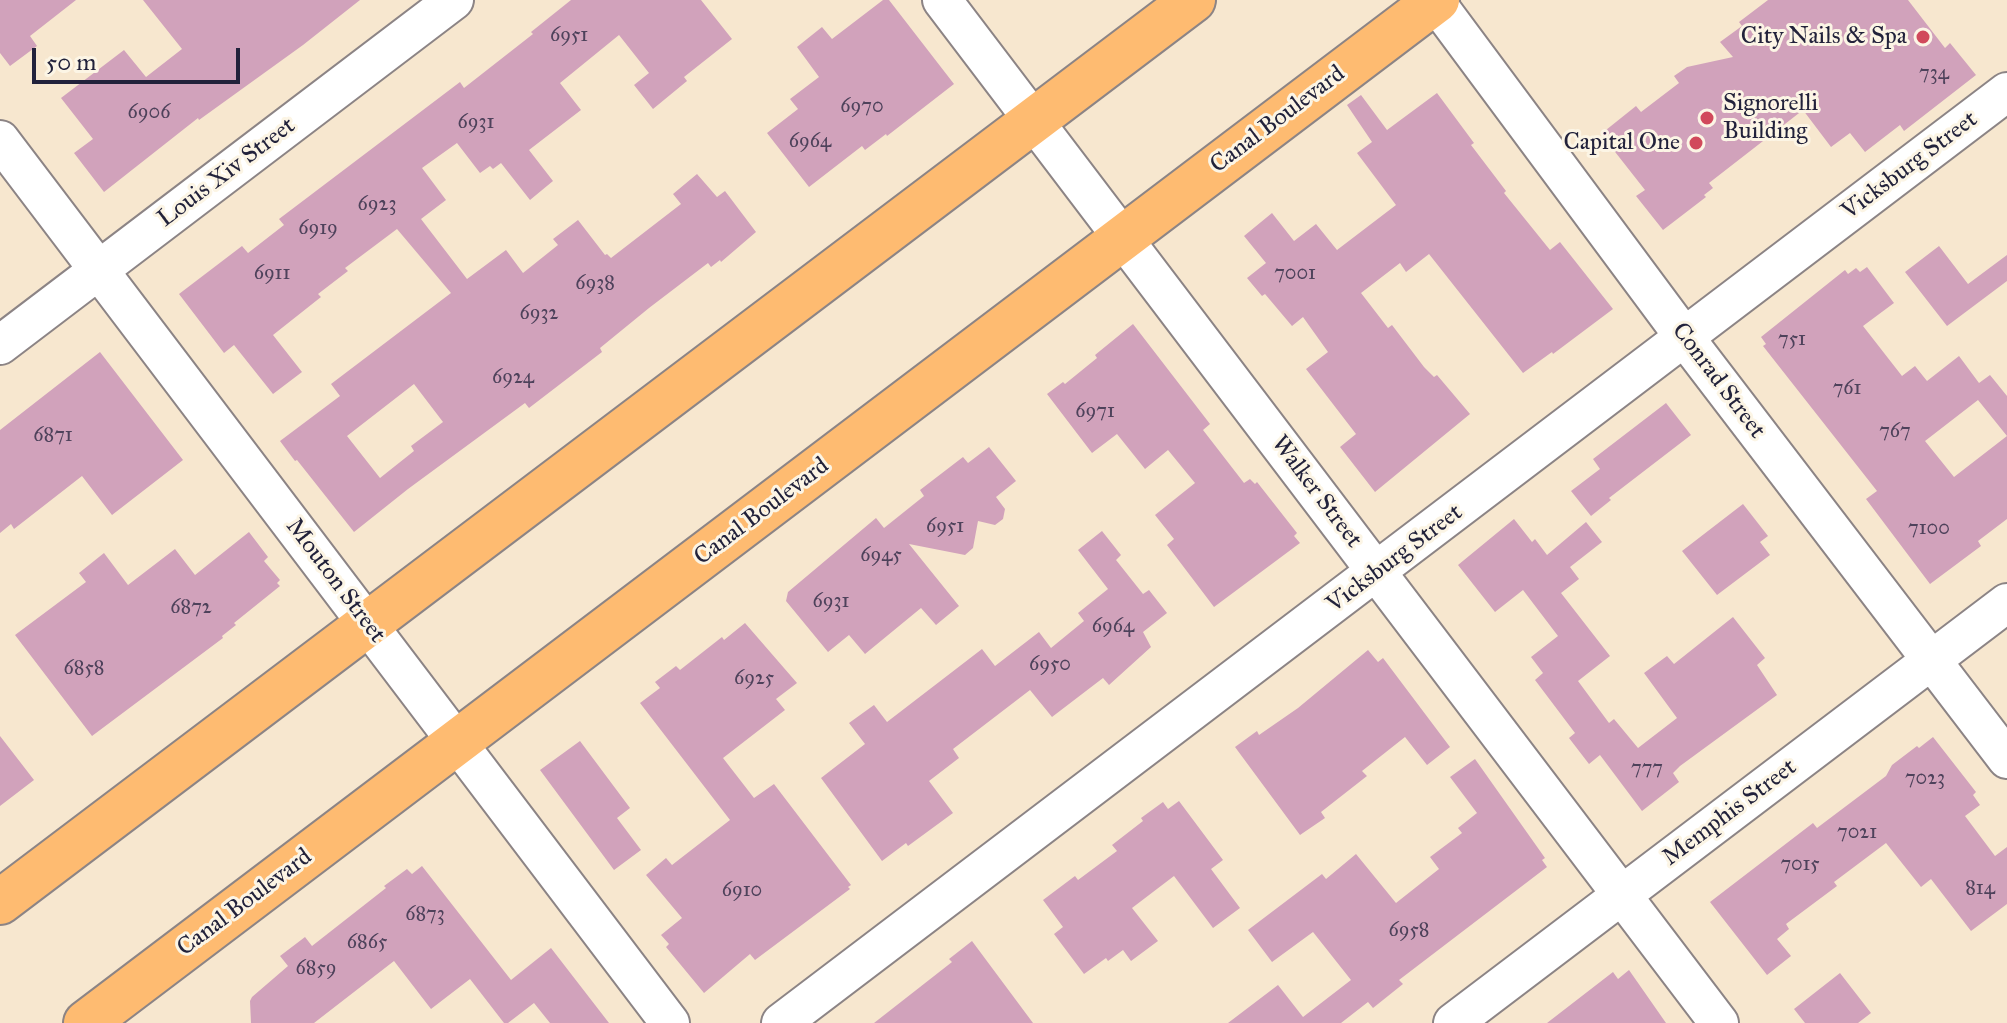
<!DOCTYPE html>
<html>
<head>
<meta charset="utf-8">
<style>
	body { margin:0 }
	#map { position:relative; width:2007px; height:1023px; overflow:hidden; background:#f7e7cf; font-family:"IM FELL Great Primer",serif }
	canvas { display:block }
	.scale { position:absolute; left:32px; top:48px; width:208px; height:36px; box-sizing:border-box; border:4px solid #22223b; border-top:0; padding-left:10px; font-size:24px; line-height:28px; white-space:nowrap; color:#22223b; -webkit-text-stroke:6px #fcf5e5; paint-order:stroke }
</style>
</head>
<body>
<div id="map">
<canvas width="2007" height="1023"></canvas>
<div class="scale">50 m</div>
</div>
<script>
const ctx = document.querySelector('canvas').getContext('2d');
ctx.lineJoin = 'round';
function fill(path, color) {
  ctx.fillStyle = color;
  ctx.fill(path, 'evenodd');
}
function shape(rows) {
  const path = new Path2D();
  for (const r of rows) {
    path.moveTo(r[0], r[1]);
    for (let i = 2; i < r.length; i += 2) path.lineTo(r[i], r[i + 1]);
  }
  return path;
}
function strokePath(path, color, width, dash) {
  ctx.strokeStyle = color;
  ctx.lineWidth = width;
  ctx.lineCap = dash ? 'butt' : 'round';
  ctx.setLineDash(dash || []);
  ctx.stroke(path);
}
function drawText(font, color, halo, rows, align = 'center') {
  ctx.font = font + ' "IM FELL Great Primer",serif';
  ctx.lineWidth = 6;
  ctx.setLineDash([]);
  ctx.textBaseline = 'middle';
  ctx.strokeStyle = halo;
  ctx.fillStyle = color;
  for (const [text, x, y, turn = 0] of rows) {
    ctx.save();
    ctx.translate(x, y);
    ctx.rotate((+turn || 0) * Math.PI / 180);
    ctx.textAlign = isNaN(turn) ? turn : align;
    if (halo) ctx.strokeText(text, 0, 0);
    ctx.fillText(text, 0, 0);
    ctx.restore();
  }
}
const building = shape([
	[0,0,76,0,30,36,37,46,10,66,0,53],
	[143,0,360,0,303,45,199,120,198,118,104,192,74,153,93,139,61,98,124,50,146,77,182,49],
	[571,0,701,0,732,39,684,77,687,81,653,109,634,85,649,73,619,35,560,83,581,110,529,150,553,181,530,200,501,163,493,169,490,166,480,173,457,143,422,168,446,200,421,219,467,279,506,250,523,273,558,245,553,239,578,220,605,255,607,254,611,258,681,204,673,194,697,174,717,197,725,191,756,232,721,262,720,260,711,267,708,263,649,308,600,348,602,352,529,408,525,403,408,489,354,532,297,460,295,461,280,441,340,396,331,384,451,293,397,229,345,268,348,271,318,294,321,297,273,335,302,372,273,394,234,345,224,353,179,294,242,246,248,253,284,225,279,219,460,82,464,88,533,34,531,32],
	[414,384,443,422,411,446,414,451,380,478,347,436],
	[883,0,889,0,954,84,887,136,886,134,865,150,862,146,809,187,767,133,798,109,790,99,819,77,797,47,822,27,832,39],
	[1768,0,1908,0,1945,48,1950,43,1976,75,1904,131,1900,125,1865,152,1850,133,1831,147,1803,110,1709,183,1713,188,1704,195,1706,197,1663,230,1636,196,1645,190,1601,134,1636,106,1641,112,1679,83,1674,76,1687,67,1733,57,1720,42,1742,26,1739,22],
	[1437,93,1474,143,1471,145,1506,191,1504,193,1550,250,1560,242,1613,309,1553,354,1552,352,1523,373,1429,254,1406,272,1400,263,1361,293,1388,328,1392,325,1424,367,1434,377,1437,375,1470,414,1375,492,1340,447,1356,434,1306,369,1328,352,1303,317,1292,326,1265,294,1262,296,1247,278,1266,263,1244,236,1272,213,1294,241,1316,224,1337,250,1396,205,1357,153,1372,142,1347,105,1361,95,1387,130],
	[1939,246,1968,284,2007,255,2007,281,1947,326,1905,272],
	[1867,267,1894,303,1863,326,1902,376,1915,366,1927,381,1959,356,1979,383,1990,375,2007,396,2007,519,1978,541,1981,546,1930,584,1866,499,1877,491,1763,346,1766,344,1761,337,1845,270,1848,274,1856,268,1860,272],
	[1978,400,2007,436,1954,477,1925,441],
	[1133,324,1210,424,1203,430,1244,483,1250,479,1255,484,1257,482,1297,533,1294,536,1300,543,1214,607,1167,545,1174,539,1155,515,1195,483,1168,450,1145,469,1117,434,1092,453,1047,394,1063,382,1065,384,1097,358,1095,355],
	[100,352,183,460,112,515,82,476,14,529,11,524,0,533,0,430],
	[1666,403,1691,435,1609,498,1611,500,1591,516,1571,491,1600,469,1593,459],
	[989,447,1016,481,996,497,1005,509,1003,519,995,525,978,521,973,548,965,555,909,544,959,606,936,625,921,608,865,654,849,635,828,652,786,601,788,592,876,518,884,528,924,496,920,490,963,457,968,463],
	[1743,504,1768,536,1760,542,1770,555,1717,595,1682,551],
	[1514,519,1532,542,1535,539,1547,555,1586,522,1602,542,1570,567,1579,579,1561,593,1610,656,1578,681,1609,723,1614,719,1638,748,1677,718,1644,673,1667,656,1674,664,1733,617,1765,658,1757,665,1777,695,1680,766,1673,773,1679,782,1642,811,1600,755,1589,764,1569,738,1575,733,1535,680,1543,673,1531,657,1558,636,1523,590,1495,612,1458,565],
	[1102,531,1121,555,1116,560,1143,594,1149,590,1167,613,1143,632,1151,647,1109,685,1103,678,1052,717,1030,690,953,749,959,758,929,781,953,813,908,846,906,843,882,861,821,778,865,744,849,723,874,705,887,722,982,649,995,666,1039,632,1051,648,1084,621,1078,613,1108,589,1078,550],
	[249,532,268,557,264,561,280,580,277,583,280,586,234,623,236,625,222,636,223,638,92,736,15,635,86,582,79,573,104,553,128,585,175,549,195,575],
	[745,623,797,683,776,699,785,710,723,758,754,798,774,784,851,885,848,887,850,889,755,960,750,954,704,993,666,947,669,944,661,935,682,918,646,875,666,858,672,865,730,820,640,703,660,688,655,682,676,666,680,670,722,637,724,640],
	[1368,650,1378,662,1383,658,1450,747,1427,765,1405,737,1362,771,1367,776,1321,812,1325,818,1300,835,1235,747,1257,731,1259,735,1298,708],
	[0,736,34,780,0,806],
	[1933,737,1976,792,1973,795,1980,805,1965,816,1995,856,2007,847,2007,904,1971,931,1931,879,1921,887,1886,843,1834,882,1837,886,1786,924,1789,929,1777,939,1791,956,1767,975,1710,902,1813,823,1817,828,1886,776,1892,765,1917,746,1919,748],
	[580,741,630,808,617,818,641,850,614,870,540,770],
	[1475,759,1545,858,1542,860,1547,867,1399,980,1403,984,1373,1008,1368,1002,1341,1023,1228,1023,1278,985,1303,1017,1351,980,1313,932,1272,962,1248,930,1322,874,1326,879,1356,854,1396,903,1439,869,1430,857,1462,833,1458,828,1477,813,1450,777],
	[1179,801,1223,860,1211,869,1240,908,1213,928,1174,876,1132,908,1158,941,1131,961,1123,950,1108,961,1106,958,1084,974,1054,934,1063,927,1043,900,1075,876,1078,880,1117,851,1112,845,1143,821,1141,818,1163,802,1168,809],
	[422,866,511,980,551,948,609,1023,550,1023,534,1003,508,1023,504,1023,470,979,431,1009,394,961,314,1023,251,1023,250,1001,252,997,288,966,280,956,305,937,312,946,386,888,384,886,407,869,412,874],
	[972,941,1033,1023,874,1023,952,962,949,959],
	[1629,970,1666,1023,1547,1023,1613,972,1618,979],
	[1840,973,1871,1013,1858,1023,1805,1023,1794,1009]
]);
const minor = shape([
	[942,0,1719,1023],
	[1434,0,1685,338,2007,759],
	[0,140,670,1023],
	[0,345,454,0],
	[781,1023,2007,92],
	[1453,1023,2007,603]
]);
const major = shape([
	[0,902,1193,0],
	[86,1023,1437,0]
]);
const markers = [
	[1923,37,8,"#d1495b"],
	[1707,118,8,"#d1495b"],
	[1696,143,8,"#d1495b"]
];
const numberNames = [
	["6951",569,36],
	["734",1934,74],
	["6970",862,107],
	["6906",149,113],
	["6931",476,123],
	["6964",810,142],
	["6923",377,205],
	["6919",318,229],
	["6911",272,274],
	["7001",1295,274],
	["6938",595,284],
	["6932",539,314],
	["751",1792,340],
	["6924",513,378],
	["761",1847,389],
	["6971",1095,412],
	["767",1895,432],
	["6871",53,436],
	["6951",945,527],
	["7100",1929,529],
	["6945",881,556],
	["6931",831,602],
	["6872",191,608],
	["6964",1113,627],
	["6950",1050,665],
	["6858",84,669],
	["6925",754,679],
	["777",1647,769],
	["7023",1925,779],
	["7021",1857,833],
	["7015",1800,865],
	["814",1980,889],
	["6910",742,891],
	["6873",425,915],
	["6958",1409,931],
	["6865",367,943],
	["6859",316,969]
];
const poiNames = [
	["City Nails & Spa",1907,37],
	["Signorelli",1723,104,"left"],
	["Building",1723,132,"left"],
	["Capital One",1680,143]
];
const streetNames = [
	["Canal Boulevard",1278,120,-37],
	["Vicksburg Street",1910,166,-37],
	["Louis Xiv Street",227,173,-37],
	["Conrad Street",1718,381,53],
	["Walker Street",1316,492,53],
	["Canal Boulevard",762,512,-37],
	["Vicksburg Street",1395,559,-37],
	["Mouton Street",335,581,53],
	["Memphis Street",1730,813,-37],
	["Canal Boulevard",245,903,-37]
];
fill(building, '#d1a2bb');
strokePath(minor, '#8c8485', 42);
strokePath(major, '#8c8485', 48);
strokePath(minor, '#fff', 38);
strokePath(major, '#febb71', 44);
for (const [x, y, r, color] of markers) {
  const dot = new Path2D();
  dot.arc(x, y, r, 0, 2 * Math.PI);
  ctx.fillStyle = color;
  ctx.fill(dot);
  strokePath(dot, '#fcf5e5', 3);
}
drawText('20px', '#4e425b', null, numberNames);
drawText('24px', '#22223b', '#fcf5e5', poiNames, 'right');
drawText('24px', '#22223b', '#fcf5e5', streetNames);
</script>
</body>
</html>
